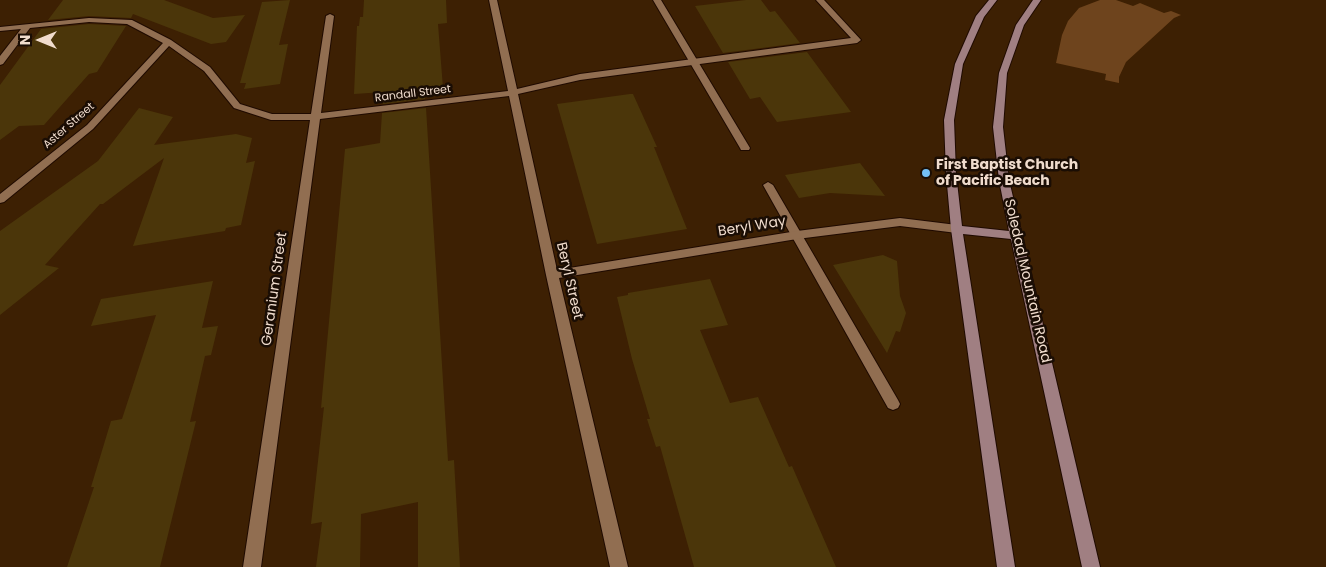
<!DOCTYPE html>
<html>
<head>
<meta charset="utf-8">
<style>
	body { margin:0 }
	#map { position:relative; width:1326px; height:567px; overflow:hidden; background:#3d2003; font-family:Poppins,sans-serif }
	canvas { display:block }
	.north { position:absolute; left:15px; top:15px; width:50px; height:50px; -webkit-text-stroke:4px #1a0d04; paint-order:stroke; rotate:270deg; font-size:14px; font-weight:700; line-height:20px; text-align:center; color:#f0dccd }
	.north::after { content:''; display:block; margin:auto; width:18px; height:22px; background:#f0dccd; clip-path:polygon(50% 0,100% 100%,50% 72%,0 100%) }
</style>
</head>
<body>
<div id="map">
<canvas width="1326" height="567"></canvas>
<div class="north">N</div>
</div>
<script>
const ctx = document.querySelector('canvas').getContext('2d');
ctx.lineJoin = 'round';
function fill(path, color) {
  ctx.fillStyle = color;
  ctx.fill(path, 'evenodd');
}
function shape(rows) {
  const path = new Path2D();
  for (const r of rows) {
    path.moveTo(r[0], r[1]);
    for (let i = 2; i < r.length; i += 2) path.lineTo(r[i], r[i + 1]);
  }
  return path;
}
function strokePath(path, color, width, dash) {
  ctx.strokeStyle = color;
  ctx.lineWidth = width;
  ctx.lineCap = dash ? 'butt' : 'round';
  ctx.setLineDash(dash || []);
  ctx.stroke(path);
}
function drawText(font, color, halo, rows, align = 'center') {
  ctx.font = font + ' Poppins,sans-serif';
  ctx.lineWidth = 5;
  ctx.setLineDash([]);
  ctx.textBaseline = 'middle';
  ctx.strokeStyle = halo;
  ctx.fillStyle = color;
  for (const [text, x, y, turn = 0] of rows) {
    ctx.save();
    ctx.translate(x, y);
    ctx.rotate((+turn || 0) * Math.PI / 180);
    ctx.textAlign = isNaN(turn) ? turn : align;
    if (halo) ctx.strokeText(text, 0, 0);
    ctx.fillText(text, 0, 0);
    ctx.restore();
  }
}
const green = shape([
	[1100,0,1116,0,1133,6,1140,3,1164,13,1171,11,1181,15,1174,18,1126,62,1119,77,1119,83,1105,80,1106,74,1056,63,1062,35,1068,21,1079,8]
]);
const building = shape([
	[63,0,164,0,213,18,245,15,226,42,211,44,133,14,131,18,89,16,48,20],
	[290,0,279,45,288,44,280,84,244,89,246,83,240,83,262,2],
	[364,0,446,0,447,23,438,24,443,88,425,90,425,99,383,104,384,92,354,94,357,26,359,26,360,17,363,17],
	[746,0,761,0,770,12,775,11,800,43,723,53,695,6],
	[89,24,126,26,97,72,89,74,44,125,19,126,0,140,0,85,41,29],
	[807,52,851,112,777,122,760,97,750,99,728,62],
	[630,94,633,94,657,147,654,147,687,229,597,244,557,104],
	[139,108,173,117,154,145,236,134,252,138,246,163,255,161,241,225,226,228,225,231,133,246,164,158,103,204,100,204,45,265,59,268,0,315,0,231,98,161],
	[426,108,448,461,454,460,460,567,418,567,418,502,361,514,360,567,316,567,322,522,311,524,324,407,321,408,345,149,380,143,382,113],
	[860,163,885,196,830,193,799,198,785,175],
	[883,255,897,261,900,296,906,313,900,332,896,331,887,353,833,265],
	[710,279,728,325,700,330,730,403,758,397,789,467,792,466,836,567,694,567,660,446,656,447,647,419,650,419,632,359,617,297,628,295,628,293],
	[213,281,202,328,218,326,211,355,205,356,190,422,196,421,160,567,67,567,94,487,91,487,111,421,122,419,156,315,91,326,101,299]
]);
const lane = shape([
	[653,0,661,0,750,148,749,150,741,150,740,148,653,0],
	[768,182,773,185,898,400,900,404,898,408,893,410,888,408,763,185,768,182]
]);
const street = shape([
	[489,0,497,0,517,89,580,74,851,38,816,0,824,0,861,40,857,43,580,80,518,94,557,270,797,231,900,218,957,225,963,229,957,233,900,226,797,239,559,278,628,567,610,567,546,275,509,96,320,119,261,567,243,567,310,120,271,120,234,108,204,71,169,46,93,129,4,202,0,203,0,194,87,125,163,43,127,24,89,22,30,28,3,64,0,65,0,56,21,29,0,31,0,27,89,18,132,20,171,40,210,67,240,104,272,114,311,114,326,16,330,14,334,16,321,113,508,91,489,0]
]);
const secondary = shape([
	[989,0,997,0,984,17,963,64,954,120,956,173,962,226,1009,231,999,180,993,127,999,73,1016,25,1033,0,1041,0,1024,25,1007,73,1003,127,1009,180,1100,567,1082,567,1011,239,963,234,1015,567,997,567,951,229,946,173,944,120,955,64,976,16,989,0]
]);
const markers = [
	[926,173,5,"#74c0f6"]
];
const farStreetnames = [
	["Randall Street",413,94,-7],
	["Aster Street",69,126,-41]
];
const poiNames = [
	["First Baptist Church",936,165],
	["of Pacific Beach",936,181]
];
const streetNames = [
	["Beryl Way",752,227,-9],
	["Beryl Street",569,281,77],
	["Soledad Mountain Road",1027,281,77],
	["Geranium Street",275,289,-82]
];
fill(green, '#6e441d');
fill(building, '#4b360a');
strokePath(lane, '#1f0a00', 2);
strokePath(street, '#1f0a00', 2);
strokePath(secondary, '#1f0a00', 2);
fill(lane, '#916e51');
fill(street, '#916e51');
fill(secondary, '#a07f82');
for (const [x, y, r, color] of markers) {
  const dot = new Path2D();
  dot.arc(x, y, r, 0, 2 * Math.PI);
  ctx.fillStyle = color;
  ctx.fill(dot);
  strokePath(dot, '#1a0d04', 2);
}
drawText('11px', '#f0dccd', '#1a0d04', farStreetnames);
drawText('bold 14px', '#f0dccd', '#1a0d04', poiNames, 'left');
drawText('14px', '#f0dccd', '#1a0d04', streetNames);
</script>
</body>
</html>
